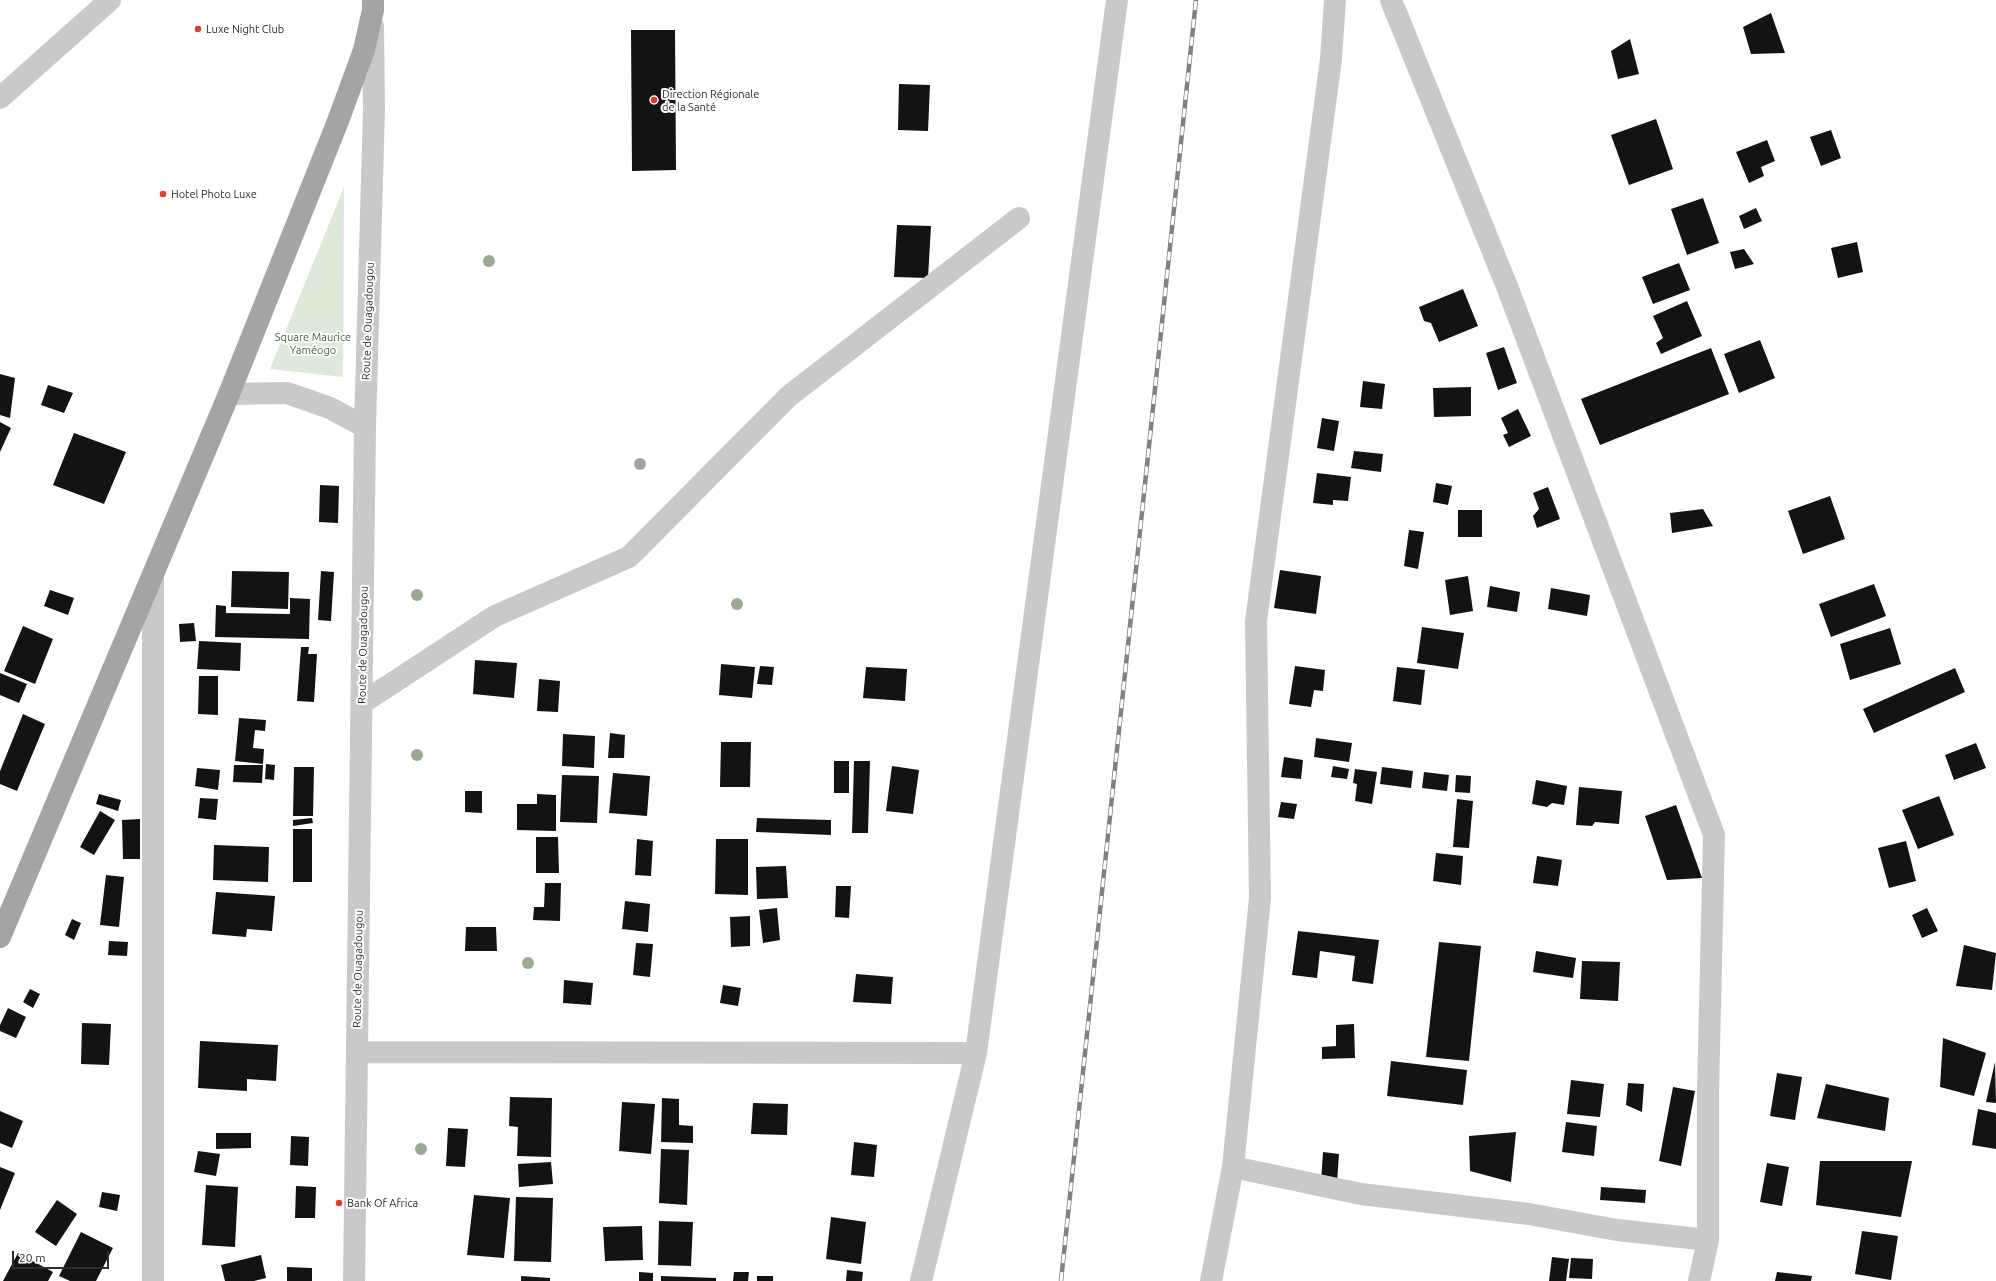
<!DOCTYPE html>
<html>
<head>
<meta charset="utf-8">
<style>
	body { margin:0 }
	#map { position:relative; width:1996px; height:1281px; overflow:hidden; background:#fff; font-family:Ubuntu,sans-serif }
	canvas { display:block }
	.scale { position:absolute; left:12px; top:1251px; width:97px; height:18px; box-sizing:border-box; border:2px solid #2c2c2c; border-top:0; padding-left:5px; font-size:12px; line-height:14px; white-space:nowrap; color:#2c2c2c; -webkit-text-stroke:3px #fff; paint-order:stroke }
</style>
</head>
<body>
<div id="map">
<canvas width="1996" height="1281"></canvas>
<div class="scale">20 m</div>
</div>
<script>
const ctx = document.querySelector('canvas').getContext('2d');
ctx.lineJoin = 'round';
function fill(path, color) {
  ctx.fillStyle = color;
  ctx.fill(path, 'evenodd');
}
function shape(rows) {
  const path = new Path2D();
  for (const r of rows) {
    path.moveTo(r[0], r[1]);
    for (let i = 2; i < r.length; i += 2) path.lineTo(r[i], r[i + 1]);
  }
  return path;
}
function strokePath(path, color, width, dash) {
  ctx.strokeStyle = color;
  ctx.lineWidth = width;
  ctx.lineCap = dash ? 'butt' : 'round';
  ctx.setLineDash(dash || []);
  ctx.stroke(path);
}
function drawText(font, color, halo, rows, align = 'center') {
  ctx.font = font + ' Ubuntu,sans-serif';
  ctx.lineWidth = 4;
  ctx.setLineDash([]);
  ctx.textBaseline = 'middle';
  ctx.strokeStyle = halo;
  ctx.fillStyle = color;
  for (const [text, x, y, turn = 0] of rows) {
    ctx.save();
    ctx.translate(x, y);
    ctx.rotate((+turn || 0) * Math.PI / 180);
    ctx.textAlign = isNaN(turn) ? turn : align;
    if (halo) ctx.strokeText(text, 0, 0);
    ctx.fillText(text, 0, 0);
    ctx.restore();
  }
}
const green = shape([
	[344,187,343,377,270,369]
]);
const building = shape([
	[1771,13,1785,53,1751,54,1743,27],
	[631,30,675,30,676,170,632,171],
	[1630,39,1639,74,1618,79,1611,51],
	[899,84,930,85,928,131,898,130],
	[1656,119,1673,169,1629,185,1611,135],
	[1831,130,1841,158,1821,166,1810,137],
	[1767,140,1775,161,1761,167,1764,176,1749,183,1736,152],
	[1703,198,1719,243,1687,255,1671,209],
	[1756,208,1762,221,1744,229,1739,216],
	[897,225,931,226,928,278,894,277],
	[1857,242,1863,272,1838,278,1831,248],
	[1744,249,1754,264,1735,269,1730,252],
	[1679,263,1690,290,1653,304,1642,277],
	[1463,289,1478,326,1439,342,1431,323,1424,321,1419,307],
	[1687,301,1702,336,1661,354,1656,343,1663,338,1653,316],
	[1760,340,1775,378,1739,393,1724,354],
	[1504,347,1517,383,1498,390,1486,353],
	[1711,348,1729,394,1600,445,1581,399],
	[0,374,15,378,10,418,0,415],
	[1363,381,1385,384,1382,409,1360,407],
	[48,385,73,393,64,413,41,405],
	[1471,387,1471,416,1434,417,1433,388],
	[1518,409,1531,436,1509,447,1503,435,1508,433,1501,418],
	[1322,418,1339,421,1334,451,1317,448],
	[0,422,11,428,0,452],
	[74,433,126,452,104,504,53,485],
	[1354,451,1383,454,1381,472,1351,468],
	[1317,473,1351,477,1348,501,1333,500,1333,505,1313,503],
	[1436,483,1452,486,1448,505,1433,502],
	[320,485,339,486,338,523,319,522],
	[1548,487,1560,519,1537,528,1533,516,1539,509,1533,493],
	[1830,496,1845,539,1803,554,1788,511],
	[1703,509,1713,526,1672,533,1670,513],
	[1458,510,1482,510,1482,537,1458,537],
	[1409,530,1424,532,1418,569,1404,566],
	[1280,570,1321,576,1316,614,1274,608],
	[232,571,289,572,288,609,231,607],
	[321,571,334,572,331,621,318,620],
	[1468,576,1473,611,1450,615,1445,580],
	[1874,584,1886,616,1831,637,1819,604],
	[1490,586,1520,592,1517,612,1487,607],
	[1551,588,1590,595,1587,616,1548,609],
	[50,590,74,598,68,615,44,606],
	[290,598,310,599,309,639,215,637,216,605,226,606,226,613,290,614],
	[194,623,196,641,180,642,179,624],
	[23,626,53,639,35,684,4,671],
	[1422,627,1464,633,1458,669,1417,663],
	[1890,628,1901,664,1850,680,1840,644],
	[199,641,241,643,240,671,197,669],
	[301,647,309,647,308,654,317,654,314,702,297,701],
	[475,660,517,663,514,698,473,694],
	[721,664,755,667,752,698,719,695],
	[760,666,774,667,772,685,757,684],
	[1295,666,1325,670,1323,691,1314,690,1311,707,1289,704],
	[866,667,907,669,905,701,863,698],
	[1397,667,1425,670,1421,705,1393,701],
	[1955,668,1965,692,1874,733,1863,709],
	[0,673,27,684,19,703,0,695],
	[199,676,218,676,218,715,198,714],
	[539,679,560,681,558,712,537,711],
	[23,714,45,724,17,791,0,784,0,771],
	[239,718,266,720,265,731,255,730,253,748,264,749,263,764,235,761],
	[610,733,625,735,624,758,608,758],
	[563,734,595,736,594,768,562,766],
	[1316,738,1352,743,1349,762,1314,757],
	[721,742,751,742,750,787,720,787],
	[1976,743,1986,768,1954,780,1945,755],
	[1284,757,1303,760,1301,779,1281,777],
	[834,761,849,761,849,793,834,793],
	[854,761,870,761,868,833,852,833],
	[266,764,275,765,274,780,265,779],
	[234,765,263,765,262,783,233,782],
	[892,766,919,770,913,814,886,811],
	[1333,766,1349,769,1347,779,1331,777],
	[294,767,314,767,313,816,293,816],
	[1382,767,1413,771,1411,788,1380,784],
	[197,768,220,770,218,790,195,786],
	[1355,769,1377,772,1372,804,1355,801,1357,784,1353,783],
	[1424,772,1449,775,1447,791,1422,788],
	[613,773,650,776,647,816,609,813],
	[562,775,599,776,597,823,560,822],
	[1456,775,1471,776,1470,793,1455,792],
	[1536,780,1567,786,1564,805,1552,803,1547,807,1532,804],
	[1579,787,1622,791,1619,824,1595,822,1592,826,1576,825],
	[465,791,482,791,482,813,465,812],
	[99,794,121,800,118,811,96,804],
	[537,794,556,795,556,831,517,830,517,804,537,804],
	[1939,796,1954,835,1918,849,1902,810],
	[200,798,218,799,216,820,198,818],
	[1457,799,1473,801,1469,848,1453,847],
	[1281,802,1297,804,1294,819,1278,817],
	[1676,805,1702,878,1667,880,1645,816],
	[100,811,115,820,94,855,80,847],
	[312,818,313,823,293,826,293,820],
	[757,818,831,820,831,835,756,832],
	[140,819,140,859,123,859,122,820],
	[293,829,312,829,312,882,293,882],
	[536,837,558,837,559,873,536,873],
	[637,839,653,841,651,876,635,875],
	[716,839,748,839,748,895,715,894],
	[1906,841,1916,881,1889,888,1878,848],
	[214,845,269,847,268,882,213,880],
	[1436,853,1463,856,1461,885,1433,881],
	[1537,856,1562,860,1558,886,1533,883],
	[786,866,788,898,757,899,756,867],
	[106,875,124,877,119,927,100,925],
	[545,883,561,883,560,921,533,920,534,907,544,907],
	[836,886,851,886,849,918,835,917],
	[216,892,275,896,272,931,247,929,246,937,212,934],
	[625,901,650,904,648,932,622,929],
	[777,908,780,940,763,943,759,910],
	[1927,908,1938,931,1922,938,1912,915],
	[750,916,750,946,731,947,730,917],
	[72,919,81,923,74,940,65,935],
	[466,927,496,927,497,951,465,951],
	[1298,931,1379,940,1373,984,1352,981,1355,956,1320,951,1317,978,1292,975],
	[109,941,128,942,127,956,108,955],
	[1439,942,1481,946,1469,1061,1426,1057],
	[636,943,653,944,650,977,633,975],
	[1964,945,1996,953,1992,990,1956,986],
	[1536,951,1576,958,1573,978,1533,972],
	[1582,961,1620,962,1618,1001,1580,999],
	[856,974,893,977,891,1004,853,1002],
	[564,980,593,983,591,1005,563,1003],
	[723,985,741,988,738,1006,720,1003],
	[30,989,40,994,33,1008,23,1002],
	[8,1008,26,1017,16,1038,0,1031,0,1025],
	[82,1023,111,1024,109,1065,81,1064],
	[1354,1024,1355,1058,1322,1059,1322,1047,1336,1046,1336,1025],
	[1943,1038,1986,1053,1974,1096,1940,1087],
	[200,1041,278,1045,276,1081,247,1079,247,1091,198,1088],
	[1391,1061,1467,1070,1463,1105,1387,1096],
	[1995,1062,1996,1103,1986,1102],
	[1777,1073,1802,1077,1795,1120,1770,1116],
	[1571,1080,1604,1084,1600,1117,1567,1114],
	[1628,1083,1644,1084,1642,1112,1626,1105],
	[1826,1084,1889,1098,1885,1131,1817,1118],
	[1673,1087,1695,1091,1681,1166,1659,1161],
	[510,1097,552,1098,551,1157,517,1156,518,1127,509,1126],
	[662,1098,679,1099,679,1125,693,1126,693,1143,661,1142],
	[622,1102,655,1104,651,1154,619,1151],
	[753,1103,788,1104,787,1135,751,1134],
	[1978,1109,1996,1113,1996,1149,1972,1145],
	[0,1111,23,1121,12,1148,0,1143],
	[1566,1122,1597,1126,1594,1156,1562,1152],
	[448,1128,468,1129,465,1167,446,1166],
	[1516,1132,1511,1182,1470,1171,1469,1136],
	[216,1133,251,1133,251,1148,216,1149],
	[291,1136,309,1137,308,1166,290,1165],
	[854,1142,877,1145,874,1177,851,1175],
	[661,1149,689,1150,687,1205,659,1203],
	[198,1151,220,1154,216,1176,194,1172],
	[1323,1152,1339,1154,1337,1183,1321,1182],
	[1820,1161,1912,1161,1901,1217,1816,1205],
	[551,1162,553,1184,519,1187,518,1164],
	[1767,1163,1789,1167,1782,1206,1760,1202],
	[0,1167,15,1173,0,1210],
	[206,1185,238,1187,235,1247,202,1245],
	[296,1186,316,1187,315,1218,295,1218],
	[1601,1187,1646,1190,1645,1203,1600,1200],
	[102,1192,120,1195,117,1211,99,1207],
	[474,1195,510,1198,504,1258,467,1255],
	[516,1197,553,1198,551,1262,514,1261],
	[57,1200,77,1214,56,1246,35,1232],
	[831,1217,866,1222,861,1264,826,1259],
	[659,1221,693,1222,691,1266,658,1265],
	[642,1226,643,1260,605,1261,603,1227],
	[1862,1231,1898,1236,1891,1280,1855,1274],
	[81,1232,113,1248,96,1281,70,1281,59,1276],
	[18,1253,53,1272,48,1281,3,1281],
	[261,1255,266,1278,254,1281,225,1281,221,1265],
	[1552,1257,1569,1259,1566,1281,1549,1281],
	[1571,1258,1593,1259,1592,1279,1569,1278],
	[287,1267,312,1268,312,1281,287,1281],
	[847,1270,863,1272,862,1281,846,1281],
	[639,1272,653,1273,653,1281,639,1281],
	[734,1272,749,1272,748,1281,733,1281],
	[1777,1272,1812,1276,1811,1281,1775,1281],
	[521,1276,550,1278,550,1281,521,1281],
	[661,1276,716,1278,716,1281,661,1281],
	[757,1276,773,1276,773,1281,757,1281]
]);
const minor = shape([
	[1391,0,1508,289,1714,835,1708,1092,1708,1240,1699,1281],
	[0,98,110,0],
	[229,394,287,393,330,408,365,427],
	[153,576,153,1281],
	[362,703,495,616,629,557,789,396,1019,218],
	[357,1052,976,1053],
	[1233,1167,1361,1194,1529,1214,1617,1230,1708,1240],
	[354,1281,365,427,374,109,373,26],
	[921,1281,976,1053,1117,0],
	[1211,1281,1233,1167,1260,898,1256,621,1331,59,1335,0]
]);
const major = shape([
	[0,937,229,394,338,121,364,50,373,10,373,0]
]);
const rail = shape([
	[1061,1281,1196,0]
]);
const trees = [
	[489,261],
	[640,464],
	[417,595],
	[737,604],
	[417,755],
	[528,963],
	[421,1149]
];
const markers = [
	[198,29,4,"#e03c30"],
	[654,100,4,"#e03c30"],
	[163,194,4,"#e03c30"],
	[339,1203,4,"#e03c30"]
];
const poiNames = [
	["Luxe Night Club",206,29],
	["Direction Régionale",662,94],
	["de la Santé",662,107],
	["Hotel Photo Luxe",171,194],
	["Bank Of Africa",347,1203]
];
const streetNames = [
	["Route de Ouagadougou",368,321,-88],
	["Route de Ouagadougou",363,645,-89],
	["Route de Ouagadougou",358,969,-89]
];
const parkNames = [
	["Square Maurice",313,337],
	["Yaméogo",313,350]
];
fill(green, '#dfe9d9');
fill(building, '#131313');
strokePath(minor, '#c9c9c9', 22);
strokePath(major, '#a4a4a4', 22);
strokePath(rail, '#818181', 4.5);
strokePath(rail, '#fff', 3, [9]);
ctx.fillStyle = '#9bab93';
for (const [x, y] of trees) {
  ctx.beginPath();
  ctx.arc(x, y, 6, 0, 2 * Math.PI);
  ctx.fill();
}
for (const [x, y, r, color] of markers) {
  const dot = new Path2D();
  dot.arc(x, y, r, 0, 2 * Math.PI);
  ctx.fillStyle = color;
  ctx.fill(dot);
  strokePath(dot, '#fff', 1.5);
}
drawText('11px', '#2c2c2c', '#fff', poiNames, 'left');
drawText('11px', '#2c2c2c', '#fff', streetNames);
drawText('11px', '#49663b', '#fff', parkNames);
</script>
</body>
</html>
